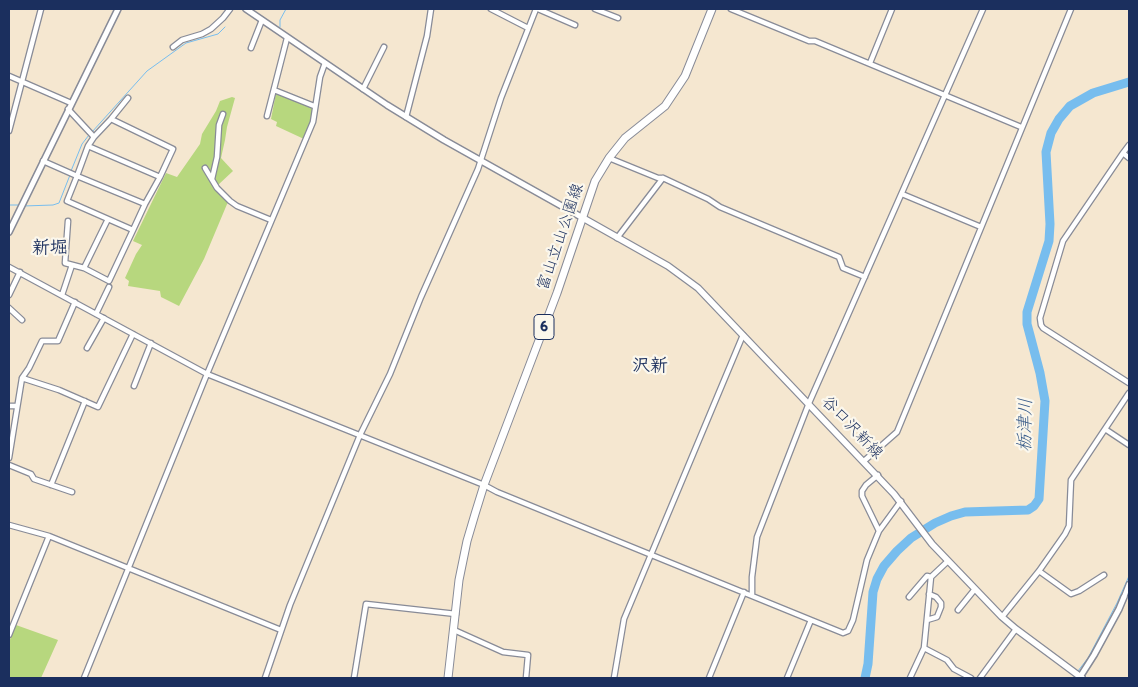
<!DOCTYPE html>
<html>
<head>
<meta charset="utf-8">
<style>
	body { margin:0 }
	#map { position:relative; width:1138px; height:687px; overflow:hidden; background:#f5e7d0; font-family:Itim,sans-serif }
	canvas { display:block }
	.frame { position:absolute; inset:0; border:10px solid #1b2f5e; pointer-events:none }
</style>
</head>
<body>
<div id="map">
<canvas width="1138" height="687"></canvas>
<div class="frame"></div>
</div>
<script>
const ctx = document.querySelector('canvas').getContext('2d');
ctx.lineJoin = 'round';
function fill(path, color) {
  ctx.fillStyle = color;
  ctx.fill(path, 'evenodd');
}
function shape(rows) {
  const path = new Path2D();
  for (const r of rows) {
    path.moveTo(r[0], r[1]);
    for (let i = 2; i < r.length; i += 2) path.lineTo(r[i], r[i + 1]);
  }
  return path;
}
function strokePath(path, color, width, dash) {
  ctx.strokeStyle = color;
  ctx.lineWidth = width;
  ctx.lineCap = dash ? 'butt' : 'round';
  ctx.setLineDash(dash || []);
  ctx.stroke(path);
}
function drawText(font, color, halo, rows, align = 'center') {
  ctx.font = font + ' Itim,"Klee One",sans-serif';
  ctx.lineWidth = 4.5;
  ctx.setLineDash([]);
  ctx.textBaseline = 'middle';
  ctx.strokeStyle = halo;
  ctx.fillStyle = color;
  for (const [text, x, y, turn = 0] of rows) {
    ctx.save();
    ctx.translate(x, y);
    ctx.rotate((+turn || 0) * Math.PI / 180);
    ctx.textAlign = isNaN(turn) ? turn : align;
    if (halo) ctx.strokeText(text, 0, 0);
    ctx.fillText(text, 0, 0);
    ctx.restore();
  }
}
const green = shape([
	[276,93,312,108,312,121,304,139,276,126,277,122,271,119],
	[232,97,235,98,227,127,225,140,221,158,233,171,218,185,230,197,204,259,179,306,161,297,160,291,128,286,129,281,125,278,136,254,142,245,133,241,166,173,177,177,200,144,202,134,216,111,220,101],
	[16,625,58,640,41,678,9,678,9,642]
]);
const stream = shape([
	[280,27,280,20,286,9],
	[92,132,147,71,186,43,218,34,225,27],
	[71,171,82,144,89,135],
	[9,205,20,205],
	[24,206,53,205,59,203,70,175],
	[1078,671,1088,658,1117,603,1129,576],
	[1073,678,1074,677]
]);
const river = shape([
	[865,678,868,664,873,592,877,579,884,566,897,551,911,538,935,523,951,516,965,512,1028,510,1034,506,1039,499,1045,401,1040,373,1027,324,1027,312,1049,241,1050,224,1046,152,1051,133,1059,119,1070,106,1093,93,1129,82]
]);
const minor = shape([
	[491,9,528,28],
	[538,9,575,25],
	[595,9,618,18],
	[731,9,809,41,815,41,1021,127],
	[173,47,182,40,202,34,211,29,223,18,230,9],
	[251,48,262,20],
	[870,63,892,9],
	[9,76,71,103],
	[363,89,384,47],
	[274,90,314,106],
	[68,109,94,137,88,146,160,177,173,149,111,119,94,137],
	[267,116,287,38],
	[406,117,427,36,431,9],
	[111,119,128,98],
	[9,131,41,9],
	[1123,153,1129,145],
	[609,158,658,178,663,178,708,199,720,207,839,257,843,268,865,277],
	[1129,158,1123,153,1063,241,1040,318,1041,325,1043,328,1129,383],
	[43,161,77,176,88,146],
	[205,168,217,188,230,201,237,206,271,220],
	[77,176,145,204,133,230,67,201,77,176],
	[212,179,217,157,219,125,223,114],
	[902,194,981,227],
	[145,204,160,177],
	[108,219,84,268,109,281,133,230],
	[68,221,65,263,84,268],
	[617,238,663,178],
	[9,267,207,374,484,485,497,492,811,620,787,678],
	[9,295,20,272],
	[62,295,72,265],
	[75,302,58,341,42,341,29,368,22,378,59,390,98,407,133,334],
	[9,308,22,320],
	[96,314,109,287],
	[87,348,104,318],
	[134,386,151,343],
	[9,406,16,406],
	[1105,429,1129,445],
	[9,458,22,378],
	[864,461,897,432,1071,9],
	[9,465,31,474,34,479,72,492],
	[878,475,866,485,862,491,862,496,879,531,901,501],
	[51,485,85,401],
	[9,525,49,536,281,630],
	[948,561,931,577,924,648,947,660,954,669,971,678],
	[1039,571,1071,594,1079,591,1104,575],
	[752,595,752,577,757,537,809,403,983,9],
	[909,597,927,576,931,577],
	[1124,597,1129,584],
	[958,610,975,589],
	[1002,617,1039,571,1065,534,1069,526,1071,480,1129,393],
	[811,620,843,633,848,631,853,620,867,560,879,531],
	[927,620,937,617,941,607,941,603,936,597,929,594],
	[454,630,503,652,528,655,526,678],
	[9,635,49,536],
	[84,678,207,374,313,122,320,77,325,63],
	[265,678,290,605,360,435,390,374,421,297,478,169,501,98,536,9],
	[354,678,366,604,456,614],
	[614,678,624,619,743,335],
	[709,678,744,592],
	[910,678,924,648],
	[980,678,1016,629]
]);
const tertiary = shape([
	[246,9,387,105,444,140,583,218],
	[9,232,118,9],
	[1080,677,1094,655,1119,609,1124,597]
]);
const secondary = shape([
	[583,218,668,266,698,288,894,494,932,544,1002,617,1016,629,1082,678]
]);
const primary = shape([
	[448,678,459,580,467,541,475,514,484,485,557,293,595,181,609,158,625,138,665,106,685,76,712,9]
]);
const shields = [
	[544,327,20]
];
const shieldNames = [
	["6",544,327]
];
const streetNames = [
	["富山立山公園線",561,237,-71],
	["谷口沢新線",852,428,46]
];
const neighbourhoodNames = [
	["新堀",50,248],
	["沢新",650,366]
];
const waterNames = [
	["栃津川",1026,425,-89]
];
fill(green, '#b7d77e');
strokePath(stream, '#77bdee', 1);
strokePath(river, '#77bdee', 9);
strokePath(minor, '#888b97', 7);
strokePath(tertiary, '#888b97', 8);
strokePath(secondary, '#888b97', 8);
strokePath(primary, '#888b97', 9);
strokePath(minor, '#fff', 4.5);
strokePath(tertiary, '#fff', 5);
strokePath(secondary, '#fff', 5.5);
strokePath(primary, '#fff', 7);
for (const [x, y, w] of shields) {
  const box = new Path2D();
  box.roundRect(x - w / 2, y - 12.5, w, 25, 4);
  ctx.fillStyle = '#fbf7ec';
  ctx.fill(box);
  strokePath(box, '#1b2f5e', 1);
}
drawText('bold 15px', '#1b2f5e', null, shieldNames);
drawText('16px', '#1b2f5e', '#fbf7ec', streetNames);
drawText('bold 18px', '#1b2f5e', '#fbf7ec', neighbourhoodNames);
drawText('italic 18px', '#375a89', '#fbf7ec', waterNames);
</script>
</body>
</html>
